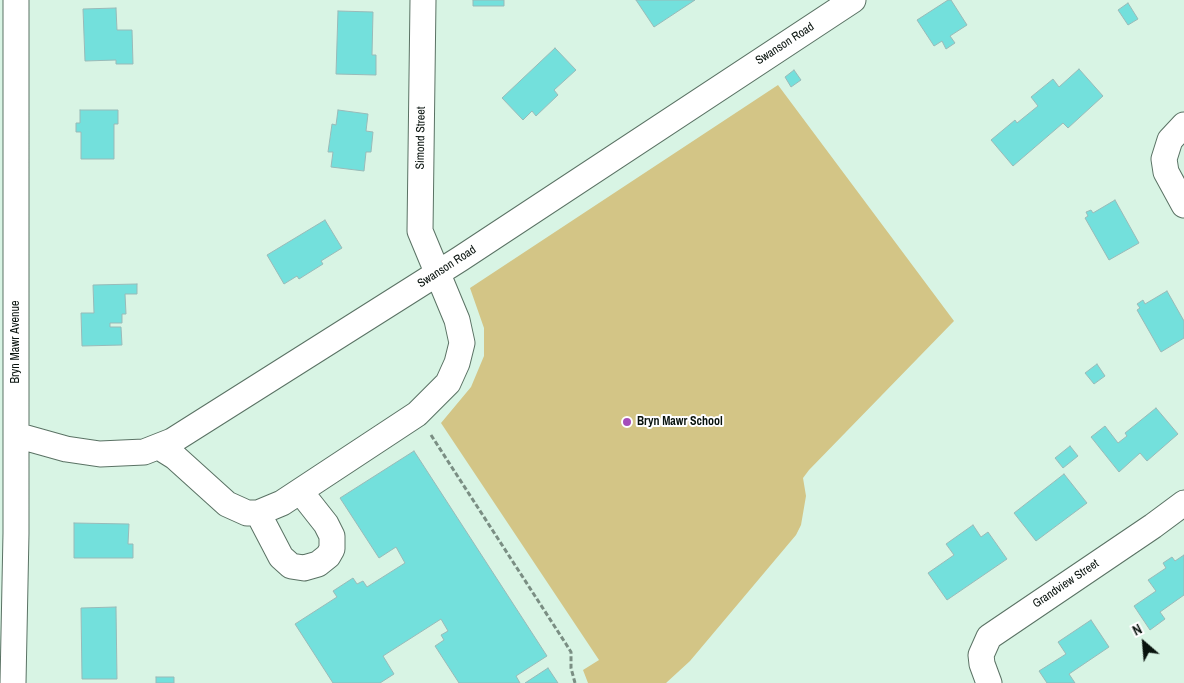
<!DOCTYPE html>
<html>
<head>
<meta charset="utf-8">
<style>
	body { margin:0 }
	#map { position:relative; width:1184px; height:683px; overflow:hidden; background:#d8f4e4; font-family:"Archivo Narrow",sans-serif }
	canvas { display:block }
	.north { position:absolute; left:1119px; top:618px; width:50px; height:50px; -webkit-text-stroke:4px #fff; paint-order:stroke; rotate:333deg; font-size:14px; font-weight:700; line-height:20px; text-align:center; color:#09130e }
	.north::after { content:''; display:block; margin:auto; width:18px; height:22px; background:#09130e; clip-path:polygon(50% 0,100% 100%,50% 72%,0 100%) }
</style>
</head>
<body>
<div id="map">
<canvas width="1184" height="683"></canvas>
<div class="north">N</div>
</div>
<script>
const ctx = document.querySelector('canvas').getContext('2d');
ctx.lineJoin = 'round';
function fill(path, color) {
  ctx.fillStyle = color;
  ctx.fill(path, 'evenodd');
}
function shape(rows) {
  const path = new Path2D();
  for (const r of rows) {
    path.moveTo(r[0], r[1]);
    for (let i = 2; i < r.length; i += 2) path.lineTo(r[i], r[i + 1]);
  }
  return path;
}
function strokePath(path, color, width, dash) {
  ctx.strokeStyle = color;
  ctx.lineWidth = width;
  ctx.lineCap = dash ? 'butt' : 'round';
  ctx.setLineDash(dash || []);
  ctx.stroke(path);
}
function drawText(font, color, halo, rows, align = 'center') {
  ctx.font = font + ' "Archivo Narrow",sans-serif';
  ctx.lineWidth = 4;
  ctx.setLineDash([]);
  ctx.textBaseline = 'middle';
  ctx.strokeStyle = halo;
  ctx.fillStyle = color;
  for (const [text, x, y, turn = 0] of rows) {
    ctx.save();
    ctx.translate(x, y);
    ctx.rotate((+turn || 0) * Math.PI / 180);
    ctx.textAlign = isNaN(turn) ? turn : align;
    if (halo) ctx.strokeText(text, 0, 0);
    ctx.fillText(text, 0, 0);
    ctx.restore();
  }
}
const green = shape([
	[778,85,954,321,809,470,803,478,806,496,801,525,796,535,690,661,666,683,588,683,583,670,599,660,441,423,471,387,484,356,484,328,470,288]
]);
const building = shape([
	[473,0,504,0,504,6,473,6,473,0],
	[636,0,695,0,654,27,636,0],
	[948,0,951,0,967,25,950,36,955,43,946,49,942,41,934,46,917,20,948,0],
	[1128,3,1138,19,1128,25,1118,10,1128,3],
	[116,8,117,30,132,30,133,64,116,64,116,60,85,61,83,9,116,8],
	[338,11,373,12,372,55,376,55,376,75,336,74,338,11],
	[555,48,576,70,554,90,558,95,536,116,532,111,523,120,502,98,555,48],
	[1079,69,1103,96,1068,128,1063,123,1013,166,991,140,1015,120,1017,123,1038,106,1031,97,1053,79,1059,87,1079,69],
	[794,70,801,80,791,87,785,77,794,70],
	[80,110,118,110,118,124,114,124,114,159,81,159,81,132,76,132,76,123,80,123,80,110],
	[338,110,368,114,366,131,373,132,371,152,366,152,364,171,331,167,333,152,328,152,332,124,336,125,338,110],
	[1115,200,1139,243,1109,260,1085,218,1088,216,1086,212,1091,210,1093,213,1115,200],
	[325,220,342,248,321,261,323,264,299,279,297,276,284,284,267,255,325,220],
	[137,284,137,294,125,294,126,314,122,314,122,323,110,323,110,327,121,327,122,345,82,346,81,313,94,313,93,285,137,284],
	[1167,291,1184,321,1184,338,1161,352,1137,310,1140,308,1137,304,1143,300,1145,304,1167,291],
	[1097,364,1105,376,1094,384,1085,373,1097,364],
	[1156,408,1178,434,1147,461,1140,453,1119,472,1091,437,1105,426,1118,443,1127,436,1125,433,1156,408],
	[1070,446,1078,456,1063,468,1055,458,1070,446],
	[414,451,547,656,516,676,520,683,459,683,435,646,444,640,441,635,448,631,441,619,383,656,394,674,380,683,333,683,295,624,337,597,333,591,353,578,357,584,363,581,367,587,405,563,396,547,379,558,340,498,414,451],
	[1064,474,1087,503,1036,541,1014,513,1064,474],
	[74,523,129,524,128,544,133,544,133,558,74,558,74,523],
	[973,525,981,537,988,532,1007,559,947,600,928,573,954,555,946,544,973,525],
	[1184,555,1184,595,1160,612,1165,619,1150,630,1134,606,1156,591,1148,580,1166,568,1163,563,1172,557,1175,561,1184,555],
	[116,607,117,679,82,679,81,608,116,607],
	[1091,620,1109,647,1069,674,1075,683,1047,683,1039,671,1066,654,1058,642,1091,620],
	[548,668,558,683,525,683,548,668],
	[156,677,174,677,174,683,156,683,156,677]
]);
const path = shape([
	[431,435,566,644,571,652,571,668,575,683]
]);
const minor = shape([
	[1184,125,1170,140,1164,159,1166,172,1184,205],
	[16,435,66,449,100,454,144,452,172,441,460,259,853,0],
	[159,447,175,457,227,504,247,513,258,513,282,503,417,414,448,383,457,363,462,343,457,320,420,231,423,0],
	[258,513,281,557,291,566,304,568,318,564,328,556,332,549,332,536,326,524,300,491],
	[13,683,16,533,16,0],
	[989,683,982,664,981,655,989,637,1153,526,1184,503]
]);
const markers = [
	[627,422,5,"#a44dba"]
];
const streetNames = [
	["Swanson Road",785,44,-33],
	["Simond Street",421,138,-89],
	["Swanson Road",447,267,-33],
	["Bryn Mawr Avenue",16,342,-90],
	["Grandview Street",1066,584,-34]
];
const poiNames = [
	["Bryn Mawr School",637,422]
];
fill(green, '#d3c586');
fill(building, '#73e0dc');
strokePath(building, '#99bab8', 1);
strokePath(minor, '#5a7264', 27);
strokePath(path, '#7a8e83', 3, [5, 2.5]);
strokePath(minor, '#fff', 25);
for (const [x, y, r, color] of markers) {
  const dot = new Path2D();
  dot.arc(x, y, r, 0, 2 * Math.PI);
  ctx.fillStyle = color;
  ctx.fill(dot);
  strokePath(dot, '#fff', 2);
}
drawText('12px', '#09130e', '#fff', streetNames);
drawText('bold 12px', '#09130e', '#fff', poiNames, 'left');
</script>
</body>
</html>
